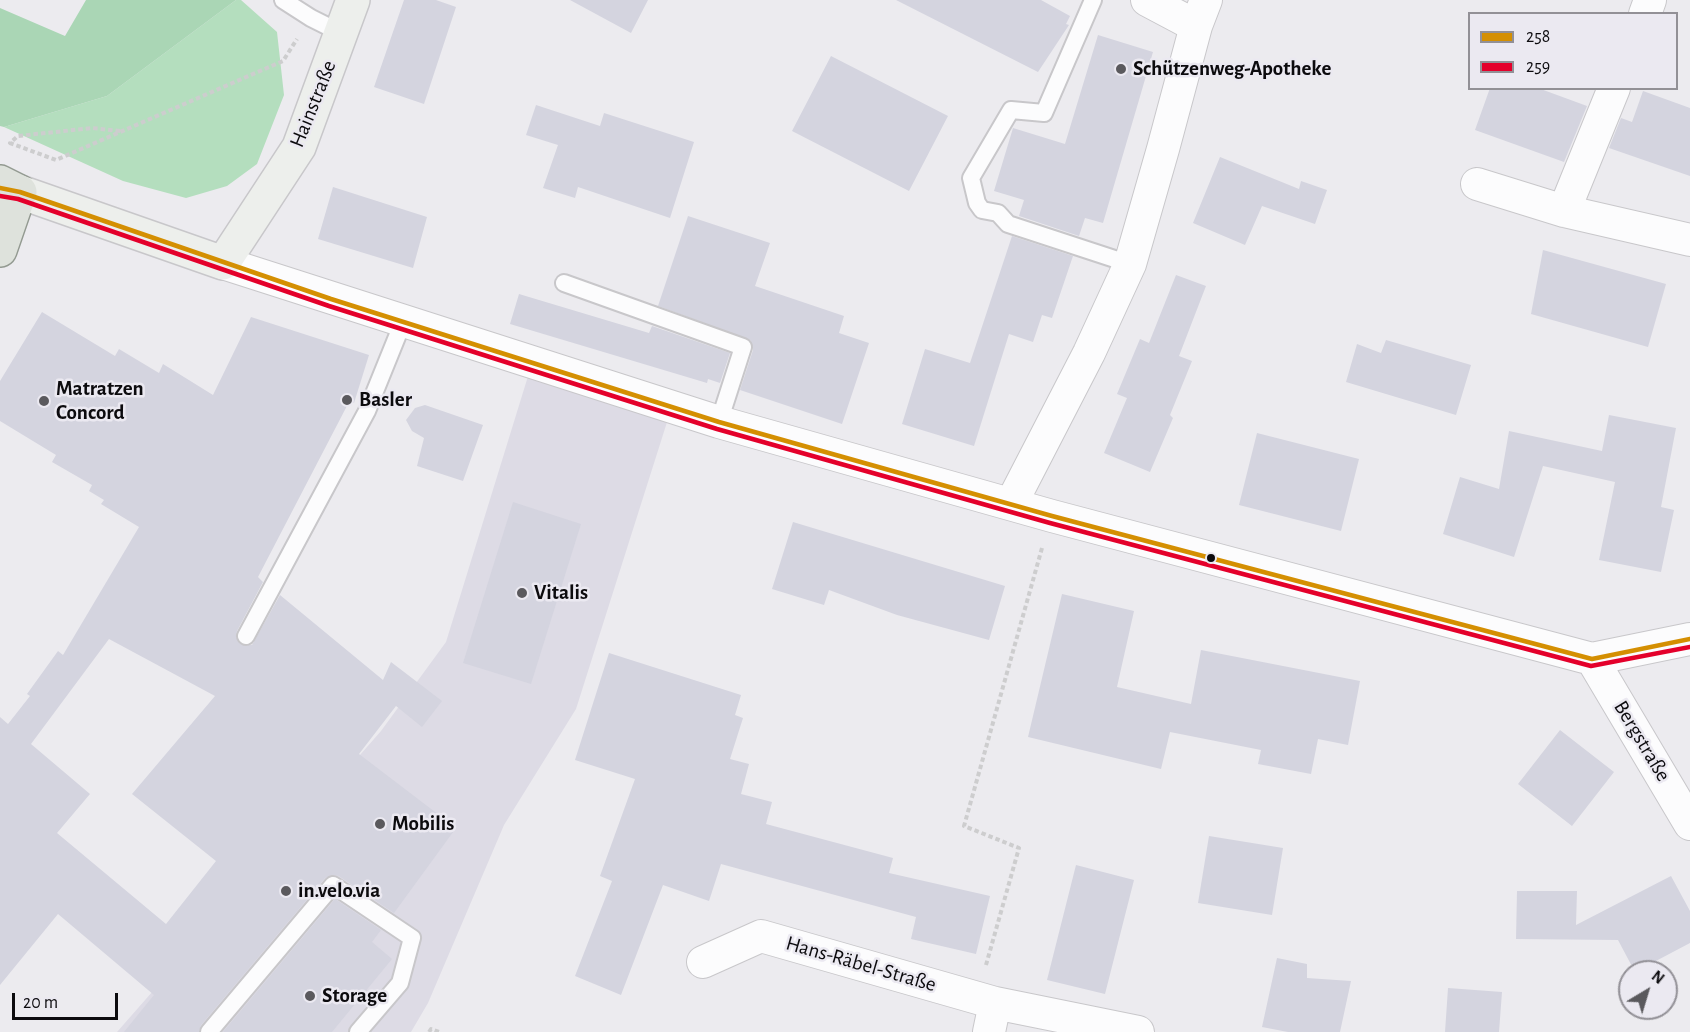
<!DOCTYPE html>
<html>
<head>
<meta charset="utf-8">
<style>
	body { margin:0 }
	#map { position:relative; width:1690px; height:1032px; overflow:hidden; background:#ecebef; font-family:"Alegreya Sans",sans-serif }
	canvas { display:block }
	.legend { position:absolute; left:1468px; top:12px; width:210px; height:78px; box-sizing:border-box; background:#ebe9f1; border:2px solid #929096; margin:0; padding:8px 10px; list-style:none; font-size:18px; color:#0c0b0e }
	.legend li { display:flex; align-items:center; gap:12px; height:30px }
	.legend b { width:30px; border:2px solid #929096 }
	.north { position:absolute; left:1618px; top:960px; width:60px; height:60px; box-sizing:border-box; background:#ebe9f1; border:2px solid #929096; border-radius:50%; rotate:38deg; font-size:16px; font-weight:700; line-height:24px; text-align:center; color:#0c0b0e }
	.north::after { content:''; display:block; margin:auto; width:21px; height:27px; background:#5a595d; clip-path:polygon(50% 0,100% 100%,50% 72%,0 100%) }
	.scale { position:absolute; left:12px; top:993px; width:106px; height:27px; box-sizing:border-box; border:3px solid #0c0b0e; border-top:0; padding-left:8px; font-size:18px; line-height:21px; white-space:nowrap; color:#0c0b0e; -webkit-text-stroke:4px #ebe9f1; paint-order:stroke }
</style>
</head>
<body>
<div id="map">
<canvas width="1690" height="1032"></canvas>
<ul class="legend">
<li><b style="height:8px;background:#d48f02"></b>258</li>
<li><b style="height:8px;background:#e4002b"></b>259</li>
</ul>
<div class="north">N</div>
<div class="scale">20 m</div>
</div>
<script>
const ctx = document.querySelector('canvas').getContext('2d');
ctx.lineJoin = 'round';
function fill(path, color) {
  ctx.fillStyle = color;
  ctx.fill(path, 'evenodd');
}
function shape(rows) {
  const path = new Path2D();
  for (const r of rows) {
    path.moveTo(r[0], r[1]);
    for (let i = 2; i < r.length; i += 2) path.lineTo(r[i], r[i + 1]);
  }
  return path;
}
function strokePath(path, color, width, dash) {
  ctx.strokeStyle = color;
  ctx.lineWidth = width;
  ctx.lineCap = dash ? 'butt' : 'round';
  ctx.setLineDash(dash || []);
  ctx.stroke(path);
}
function drawText(font, color, halo, rows, align = 'center') {
  ctx.font = font + ' "Alegreya Sans",sans-serif';
  ctx.lineWidth = 5;
  ctx.setLineDash([]);
  ctx.textBaseline = 'middle';
  ctx.strokeStyle = halo;
  ctx.fillStyle = color;
  for (const [text, x, y, turn = 0] of rows) {
    ctx.save();
    ctx.translate(x, y);
    ctx.rotate((+turn || 0) * Math.PI / 180);
    ctx.textAlign = isNaN(turn) ? turn : align;
    if (halo) ctx.strokeText(text, 0, 0);
    ctx.fillText(text, 0, 0);
    ctx.restore();
  }
}
const built = shape([
	[529,373,668,419,576,709,504,825,428,1003,411,1032,117,1032,381,731,446,642]
]);
const green = shape([
	[236,0,241,0,277,32,284,95,257,164,227,186,186,198,123,181,4,127,107,96]
]);
const forest = shape([
	[86,0,236,0,107,96,4,127,0,126,0,8,65,36]
]);
const building = shape([
	[404,0,436,0,456,7,424,104,374,87],
	[570,0,648,0,631,33],
	[896,0,1041,0,1070,16,1066,24,1069,25,1038,72],
	[1098,35,1153,52,1103,223,1085,218,1079,236,1019,216,1024,200,994,191,1013,128,1065,144],
	[831,56,948,116,909,191,792,131],
	[1490,88,1538,88,1587,106,1564,162,1475,130],
	[1643,91,1690,108,1690,176,1609,148,1621,118,1632,122],
	[536,105,600,126,604,113,694,142,670,218,578,187,575,198,543,188,558,145,526,135],
	[1220,157,1299,189,1301,181,1327,190,1315,224,1262,206,1245,245,1193,223],
	[333,187,427,217,413,268,318,239],
	[688,216,770,243,755,286,844,316,839,333,869,343,842,424,740,390,753,350,750,340,658,306],
	[1012,236,1073,256,1052,318,1042,315,1033,342,1009,334,974,446,902,424,925,349,970,363],
	[1543,250,1666,284,1648,347,1531,314],
	[1176,275,1206,286,1179,356,1192,361,1170,415,1173,418,1150,472,1104,453,1127,398,1117,394,1140,339,1149,343],
	[519,294,649,333,652,326,730,353,720,383,708,379,707,383,510,324],
	[42,312,115,356,119,349,159,373,163,364,213,395,251,317,369,355,354,403,349,402,258,577,263,582,237,631,236,637,242,645,252,645,280,595,383,680,391,662,442,701,422,727,396,706,359,754,456,828,394,913,339,876,334,875,325,878,201,1025,199,1032,124,1032,154,995,58,914,0,985,0,717,8,724,30,696,27,694,58,651,63,655,139,527,101,504,104,500,89,491,92,485,52,462,56,455,0,421,0,381],
	[109,639,215,696,132,794,216,861,166,924,57,833,90,794,31,744],
	[1386,340,1471,365,1456,415,1346,382,1357,344,1381,353],
	[425,405,483,425,463,481,417,466,424,438,412,431,406,420,415,408],
	[1609,415,1676,428,1661,507,1674,510,1661,572,1599,560,1615,482,1543,466,1514,557,1443,534,1460,477,1499,489,1509,431,1602,451],
	[1257,433,1359,459,1341,531,1239,505],
	[513,502,581,524,531,684,463,663],
	[793,522,1005,586,989,640,897,615,829,590,824,605,772,589],
	[1062,594,1134,611,1117,687,1191,704,1201,650,1360,681,1348,745,1318,739,1311,774,1258,764,1261,750,1170,732,1161,769,1028,737],
	[609,653,741,695,735,715,743,718,730,759,749,764,741,794,772,802,766,824,893,858,889,873,990,896,976,954,911,939,916,917,721,864,709,901,663,885,621,995,575,976,612,881,600,876,635,779,575,760],
	[1560,730,1614,772,1572,826,1518,784],
	[1209,836,1283,848,1272,915,1198,903],
	[1076,865,1134,880,1105,994,1047,980],
	[1671,876,1690,911,1690,943,1635,972,1618,940,1516,939,1517,891,1577,891,1576,925],
	[335,899,381,930,372,942,392,959,332,1032,223,1032],
	[1277,958,1307,964,1307,978,1351,981,1340,1032,1288,1032,1262,1027],
	[1448,988,1502,992,1499,1032,1445,1032]
]);
const path = shape([
	[120,131,92,128,18,136,10,143,56,160,283,61,297,39],
	[986,965,1019,848,964,826,1042,548],
	[429,1032,431,1029,439,1032]
]);
const lane = shape([
	[283,0,311,18,341,33],
	[1093,0,1044,113,1011,110,971,178,977,203,982,210,998,213,1008,224,1130,264],
	[564,283,743,347,719,422],
	[246,636,367,411,403,322],
	[209,1032,333,885,412,938,400,983,358,1032]
]);
const street = shape([
	[1147,0,1196,26],
	[1645,14,1650,0],
	[1477,184,1564,211,1690,240],
	[1564,211,1614,88],
	[223,263,719,422,1052,516,1592,659,1690,639],
	[1011,504,1089,353,1130,264,1163,149,1196,26,1206,0],
	[1592,659,1690,824],
	[703,962,761,936,995,1003,989,1032],
	[995,1003,1138,1032]
]);
const secondary = shape([
	[0,188,20,192,223,263,299,147,353,0]
]);
const primary = shape([
	[0,182,20,192,0,250]
]);
const bus1 = shape([
	[0,188,20,192,331,299,719,422,1052,516,1592,659,1690,639]
]);
const bus2 = shape([
	[0,196,18,199,329,306,717,429,1050,523,1591,666,1690,647]
]);
const markers = [
	[1121,69,6,"#5a595d"],
	[347,400,6,"#5a595d"],
	[44,401,6,"#5a595d"],
	[1211,558,5,"#0c0b0e"],
	[522,593,6,"#5a595d"],
	[380,824,6,"#5a595d"],
	[286,891,6,"#5a595d"],
	[310,996,6,"#5a595d"]
];
const poiNames = [
	["Schützenweg-Apotheke",1133,69],
	["Matratzen",56,389],
	["Concord",56,413],
	["Basler",359,400],
	["Vitalis",534,593],
	["Mobilis",392,824],
	["in.velo.via",298,891],
	["Storage",322,996]
];
const streetNames = [
	["Hainstraße",313,104,-68],
	["Bergstraße",1642,741,59],
	["Hans-Räbel-Straße",861,964,16]
];
fill(built, '#dddbe5');
fill(green, '#b4debe');
fill(forest, '#aad6b5');
fill(building, '#d4d4df');
strokePath(lane, '#c8c7ca', 20);
strokePath(street, '#c8c7ca', 34);
strokePath(secondary, '#c8c7ca', 36);
strokePath(primary, '#939a91', 36);
strokePath(path, '#cdcdce', 4, [4.5, 3]);
strokePath(lane, '#fcfcfd', 16);
strokePath(street, '#fcfcfd', 32);
strokePath(secondary, '#edefec', 33);
strokePath(primary, '#dee2dc', 33);
strokePath(bus1, '#d48f02', 4.5);
strokePath(bus2, '#e4002b', 4.5);
for (const [x, y, r, color] of markers) {
  const dot = new Path2D();
  dot.arc(x, y, r, 0, 2 * Math.PI);
  ctx.fillStyle = color;
  ctx.fill(dot);
  strokePath(dot, '#ebe9f1', 2);
}
drawText('bold 21px', '#0c0b0e', '#ebe9f1', poiNames, 'left');
drawText('21px', '#0c0b0e', '#ebe9f1', streetNames);
</script>
</body>
</html>
